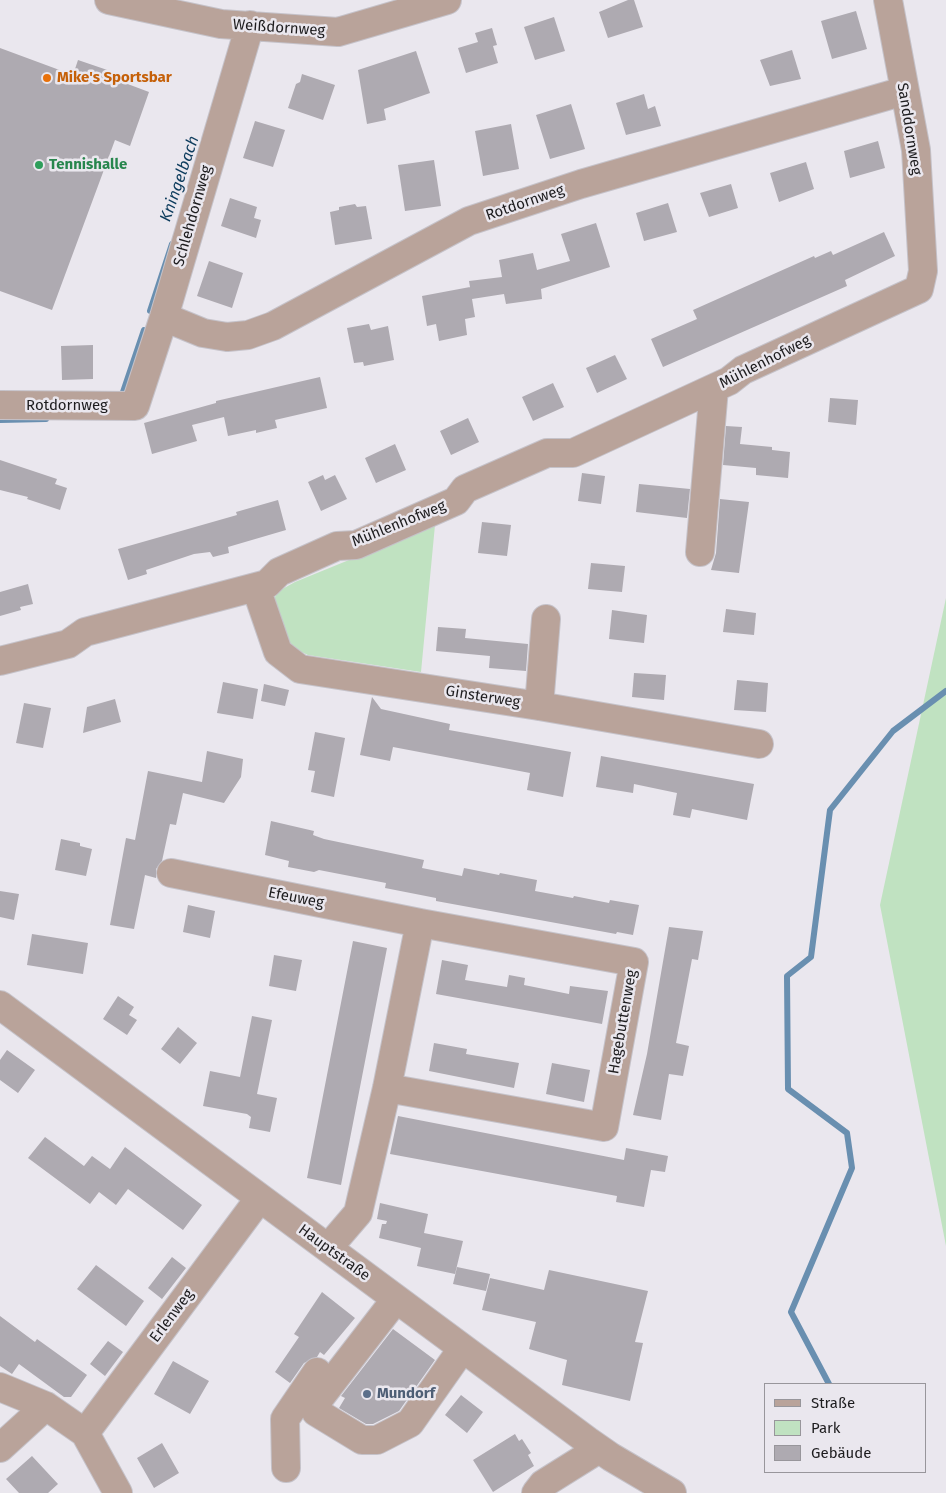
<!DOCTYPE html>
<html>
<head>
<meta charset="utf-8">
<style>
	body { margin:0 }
	#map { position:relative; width:946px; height:1493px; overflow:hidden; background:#eae7ee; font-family:"Fira Sans",sans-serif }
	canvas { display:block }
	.legend { position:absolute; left:764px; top:1383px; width:162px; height:90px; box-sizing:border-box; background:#eae7ee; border:1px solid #98969b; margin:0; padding:6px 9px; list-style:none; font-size:15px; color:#1d1c1e }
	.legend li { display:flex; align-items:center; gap:10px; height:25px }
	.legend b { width:25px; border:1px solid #98969b }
</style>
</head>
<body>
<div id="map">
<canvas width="946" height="1493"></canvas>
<ul class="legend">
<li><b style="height:6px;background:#b9a39a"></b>Straße</li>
<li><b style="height:14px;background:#c0e2c1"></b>Park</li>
<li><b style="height:14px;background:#aeaab1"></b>Gebäude</li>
</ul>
</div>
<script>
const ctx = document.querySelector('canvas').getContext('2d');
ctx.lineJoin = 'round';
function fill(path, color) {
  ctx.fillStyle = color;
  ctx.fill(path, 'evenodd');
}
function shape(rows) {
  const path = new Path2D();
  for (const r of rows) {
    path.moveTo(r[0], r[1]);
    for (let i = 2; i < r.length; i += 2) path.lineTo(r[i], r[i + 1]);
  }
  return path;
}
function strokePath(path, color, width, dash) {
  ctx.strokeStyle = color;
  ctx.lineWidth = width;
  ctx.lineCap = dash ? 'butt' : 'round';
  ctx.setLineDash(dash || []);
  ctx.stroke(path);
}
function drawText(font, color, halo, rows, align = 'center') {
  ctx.font = font + ' "Fira Sans",sans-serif';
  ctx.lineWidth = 5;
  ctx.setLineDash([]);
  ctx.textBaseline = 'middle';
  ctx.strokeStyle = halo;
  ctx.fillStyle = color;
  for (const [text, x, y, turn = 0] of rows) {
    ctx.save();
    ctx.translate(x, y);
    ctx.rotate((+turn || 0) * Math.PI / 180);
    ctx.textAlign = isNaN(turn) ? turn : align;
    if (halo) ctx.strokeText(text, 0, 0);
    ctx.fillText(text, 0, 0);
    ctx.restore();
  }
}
const green = shape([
	[435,525,421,672,308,655,293,648,281,637,272,605,277,592,295,582],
	[946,598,946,1246,880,905]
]);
const stream = shape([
	[150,311,172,244],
	[123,392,144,330],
	[0,420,46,419],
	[829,1384,791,1312,852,1168,847,1133,788,1089,787,976,811,957,830,810,893,731,946,691]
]);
const building = shape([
	[628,0,634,0,643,27,608,38,599,12],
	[856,11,867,49,832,59,821,21],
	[554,17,565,51,535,60,524,27],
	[492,28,497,45,493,46,498,63,466,73,458,48,478,42,475,33],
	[0,48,73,75,78,60,119,74,117,80,149,92,130,146,115,140,52,310,0,291],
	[792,50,801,79,770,86,760,60],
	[416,51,430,93,384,109,386,120,367,124,358,70],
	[302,74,335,85,323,120,288,108,296,84,300,82],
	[644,94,648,109,655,106,661,126,626,135,616,103],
	[571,104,585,149,550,159,536,115],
	[255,121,285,130,273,167,243,158],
	[511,124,519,169,483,176,475,131],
	[878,141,885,168,850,178,844,151],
	[434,160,441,206,405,211,398,165],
	[806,162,814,189,779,202,770,173],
	[731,184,738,208,709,217,700,193],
	[230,198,257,207,254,218,261,220,256,238,221,226],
	[668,203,677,232,644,241,636,213],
	[355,204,357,207,366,206,372,239,335,245,330,212,339,210,339,207],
	[596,223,610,267,541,289,542,299,506,304,504,294,472,299,469,281,502,277,499,260,533,253,537,270,570,261,561,234],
	[884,232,895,256,845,280,847,286,663,367,651,339,697,319,693,310,814,256,815,258,831,251,833,255],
	[209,261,243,273,232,308,197,296],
	[470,287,475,317,465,319,467,335,439,341,436,324,427,326,422,296],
	[369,324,371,330,388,326,394,360,364,366,363,362,354,363,347,328],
	[93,345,93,379,62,380,61,346],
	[615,355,627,379,597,393,586,368],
	[320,377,327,408,275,420,277,428,256,433,256,430,228,436,224,417,192,425,197,441,152,454,144,423,216,403,216,401],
	[553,383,564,407,533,421,522,397],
	[830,398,858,400,856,425,828,422],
	[468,418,479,442,451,455,440,431],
	[726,426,742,427,740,444,772,447,772,450,790,452,788,478,756,475,756,468,723,465],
	[395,444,406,470,376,483,365,458],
	[0,460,57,479,55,484,67,488,60,510,27,499,28,497,0,490],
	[582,473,605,476,601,504,578,501],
	[323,475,325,480,335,475,347,499,321,511,308,482],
	[639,484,690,489,687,518,636,512],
	[720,499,749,502,739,573,711,570,716,553],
	[278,500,286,530,228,547,229,553,213,557,210,552,194,554,146,570,147,574,128,580,118,549,237,515,236,512],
	[482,522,511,525,507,556,478,553],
	[591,563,625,566,622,592,588,589],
	[28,584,33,604,20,607,21,610,0,616,0,592],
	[726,609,756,613,754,635,723,632],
	[612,610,647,615,644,643,609,639],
	[438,627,466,629,465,638,528,644,526,671,489,668,490,656,436,651],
	[634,673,666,675,664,700,632,697],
	[737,680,768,683,766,712,734,710],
	[223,682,258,689,253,719,217,713],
	[264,684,289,690,285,706,261,701],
	[372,697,381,709,450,724,449,730,571,752,563,797,527,790,530,773,393,747,390,761,360,755],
	[115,699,121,722,83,733,87,707],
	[24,703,51,708,43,748,16,743],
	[315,732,345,738,334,797,311,792,315,771,308,770],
	[207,751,243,759,241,777,224,803,183,793,176,825,170,824,162,861,156,869,156,878,145,875,134,929,110,925,126,838,135,840,148,771,202,782],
	[601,756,754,784,747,820,692,809,690,818,673,815,677,793,634,784,633,793,596,787],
	[271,821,314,831,313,835,324,839,424,860,422,868,462,876,464,868,499,875,500,873,537,880,535,891,573,898,574,896,609,903,610,900,639,905,633,935,617,932,616,934,436,901,436,898,385,888,386,883,319,870,314,872,288,867,289,861,265,855],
	[61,839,80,843,80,846,92,849,86,876,55,870],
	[0,891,19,894,14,920,0,917],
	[188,905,215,911,210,938,183,932],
	[669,927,703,931,698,960,692,959,676,1043,689,1046,683,1076,669,1074,661,1120,633,1115,647,1054],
	[32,934,88,943,83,974,27,965],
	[353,941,387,948,341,1185,307,1178],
	[274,955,302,960,296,991,269,986],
	[442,960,468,965,465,980,507,987,509,975,525,978,524,985,569,994,570,986,608,991,602,1024,436,994],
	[118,996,134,1007,129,1015,137,1020,127,1035,103,1019],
	[252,1016,272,1020,257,1094,277,1098,270,1132,249,1128,251,1117,247,1114,203,1106,210,1071,240,1077],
	[178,1027,197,1043,180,1064,161,1049],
	[434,1043,467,1049,466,1054,519,1063,514,1088,429,1071],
	[7,1050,35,1070,18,1093,0,1080,0,1060],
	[552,1063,590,1070,584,1102,546,1094],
	[398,1116,624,1160,626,1148,668,1156,665,1172,651,1170,644,1207,616,1202,617,1196,390,1154],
	[45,1137,84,1166,92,1156,110,1169,125,1147,202,1205,183,1230,128,1189,116,1205,99,1192,90,1204,28,1158],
	[380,1203,428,1214,424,1233,463,1241,455,1274,417,1266,421,1248,379,1238,382,1224,386,1224,387,1221,377,1219],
	[172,1257,186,1268,162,1299,148,1288],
	[96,1265,144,1301,126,1326,77,1289],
	[457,1267,490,1274,486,1291,453,1284],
	[549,1270,648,1291,635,1342,643,1343,630,1401,562,1385,567,1360,529,1349,536,1322,482,1310,490,1278,544,1290],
	[322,1292,355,1318,324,1355,320,1352,317,1357,304,1363,290,1383,275,1372,299,1337,294,1334],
	[0,1316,35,1342,37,1339,87,1375,71,1397,64,1397,19,1364,12,1374,0,1366],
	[393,1329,435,1360,399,1411,373,1424,366,1424,339,1408,345,1398,341,1396],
	[108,1341,123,1352,105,1376,90,1364],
	[173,1361,209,1381,190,1414,154,1394],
	[461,1395,483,1412,467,1433,445,1415],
	[515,1434,519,1441,522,1439,531,1453,528,1455,534,1466,493,1492,473,1460],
	[162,1443,179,1473,154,1488,137,1458],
	[32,1456,58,1484,48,1493,19,1493,6,1479]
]);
const minor = shape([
	[109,0,221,24,338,32,447,0],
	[164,317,203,333,227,337,248,335,273,326,469,221,581,184,904,91],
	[0,405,135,406,164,317,250,25],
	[700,552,714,388],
	[256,588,278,652,300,669,539,706,759,744],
	[0,661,68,644,85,632,267,584,279,572,337,546,356,545,456,501,465,489,547,453,573,453,729,381,743,370,919,289,923,271,916,150,888,0],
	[539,706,546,619],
	[171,873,420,923],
	[0,1005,588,1441,611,1457,672,1493],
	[328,1248,358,1213,387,1088,420,923,634,962,604,1127,387,1088],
	[396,1299,315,1404,316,1412,362,1440,377,1440,410,1423,462,1349],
	[0,1387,46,1406,85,1433,118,1493],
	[85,1433,259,1199],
	[0,1448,46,1406],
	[286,1468,285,1419,317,1372],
	[536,1493,543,1484,599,1449]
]);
const markers = [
	[47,78,5,"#e8710a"],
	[39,165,5,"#2e9e5b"],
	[367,1394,5,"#5c6f8a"]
];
const streetNames = [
	["Weißdornweg",279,28,4],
	["Sanddornweg",909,129,81],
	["Rotdornweg",525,203,-19],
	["Schlehdornweg",193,216,-74],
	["Mühlenhofweg",765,362,-27],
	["Rotdornweg",67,406],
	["Mühlenhofweg",399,524,-22],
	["Ginsterweg",483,697,9],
	["Efeuweg",296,898,11],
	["Hagebuttenweg",623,1022,-80],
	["Hauptstraße",334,1253,36],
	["Erlenweg",172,1316,-53]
];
const foodNames = [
	["Mike's Sportsbar",57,78]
];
const leisureNames = [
	["Tennishalle",49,165]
];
const serviceNames = [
	["Mundorf",377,1394]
];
const waterNames = [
	["Kningelbach",180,179,-71]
];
fill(green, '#c0e2c1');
strokePath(stream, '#698fb0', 6);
fill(building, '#aeaab1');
strokePath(minor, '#c5c2c9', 30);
strokePath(minor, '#b9a39a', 28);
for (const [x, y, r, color] of markers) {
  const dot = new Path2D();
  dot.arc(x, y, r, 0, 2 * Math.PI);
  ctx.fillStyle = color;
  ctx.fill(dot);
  strokePath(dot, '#eae7ee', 2);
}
drawText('15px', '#1d1c1e', '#eae7ee', streetNames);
drawText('bold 15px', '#c56008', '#eae7ee', foodNames, 'left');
drawText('bold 15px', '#27864d', '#eae7ee', leisureNames, 'left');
drawText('bold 15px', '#4e5e75', '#eae7ee', serviceNames, 'left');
drawText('italic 16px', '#0c3b5c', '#eae7ee', waterNames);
</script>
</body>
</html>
